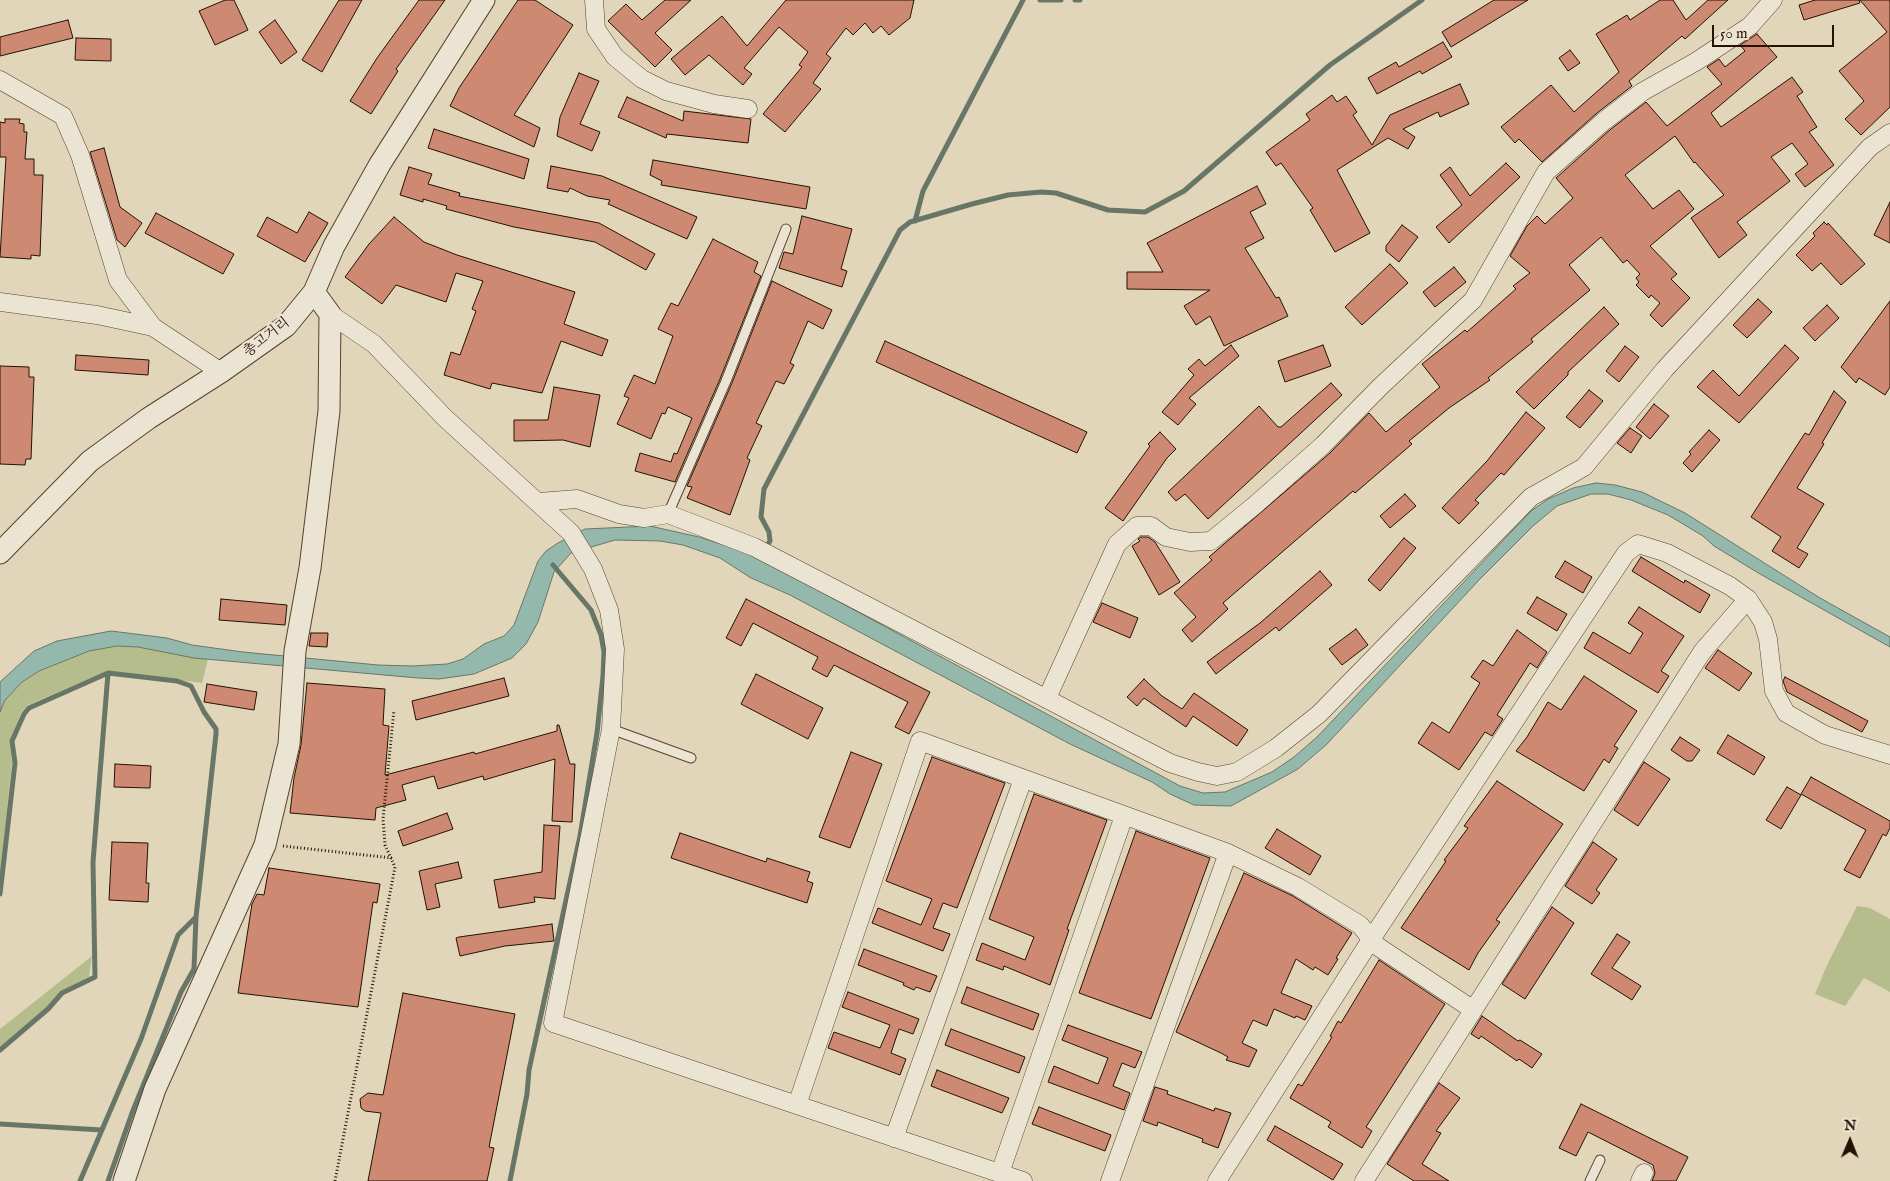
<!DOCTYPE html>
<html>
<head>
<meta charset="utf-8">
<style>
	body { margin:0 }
	#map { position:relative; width:1890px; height:1181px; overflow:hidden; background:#e1d6b9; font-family:"IM FELL English",serif }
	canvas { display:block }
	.north { position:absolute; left:1825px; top:1116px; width:50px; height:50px; -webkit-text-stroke:4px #ece4d2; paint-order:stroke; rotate:1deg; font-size:14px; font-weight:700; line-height:20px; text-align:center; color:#261103 }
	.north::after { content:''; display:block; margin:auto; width:18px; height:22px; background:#261103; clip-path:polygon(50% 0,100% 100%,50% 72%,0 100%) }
	.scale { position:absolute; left:1712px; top:25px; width:122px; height:22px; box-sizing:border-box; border:2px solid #261103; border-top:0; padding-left:6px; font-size:15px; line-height:18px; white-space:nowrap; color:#261103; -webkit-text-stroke:4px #ece4d2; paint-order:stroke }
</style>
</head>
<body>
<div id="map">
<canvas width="1890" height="1181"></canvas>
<div class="north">N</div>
<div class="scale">50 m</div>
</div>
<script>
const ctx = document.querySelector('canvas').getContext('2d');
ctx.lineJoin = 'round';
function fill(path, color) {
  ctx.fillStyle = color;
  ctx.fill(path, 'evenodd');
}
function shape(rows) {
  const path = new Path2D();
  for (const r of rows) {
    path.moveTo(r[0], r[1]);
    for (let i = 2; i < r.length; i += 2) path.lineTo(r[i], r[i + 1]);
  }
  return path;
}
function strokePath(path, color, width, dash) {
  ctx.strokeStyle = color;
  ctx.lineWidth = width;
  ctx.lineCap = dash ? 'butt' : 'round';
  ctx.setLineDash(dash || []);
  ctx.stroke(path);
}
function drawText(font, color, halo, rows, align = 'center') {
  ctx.font = font + ' "IM FELL English","Noto Serif KR",serif';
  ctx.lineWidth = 4.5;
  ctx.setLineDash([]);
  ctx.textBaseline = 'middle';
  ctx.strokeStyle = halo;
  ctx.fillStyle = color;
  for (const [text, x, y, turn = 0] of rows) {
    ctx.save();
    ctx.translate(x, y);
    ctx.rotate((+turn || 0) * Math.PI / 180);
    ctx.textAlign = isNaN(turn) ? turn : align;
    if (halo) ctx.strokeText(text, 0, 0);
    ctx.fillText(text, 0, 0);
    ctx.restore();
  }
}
const green = shape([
	[117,646,138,647,208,659,202,683,107,671,28,705,21,713,10,741,12,763,0,875,0,712,5,700,22,682,39,671,89,651],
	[1857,906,1870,908,1890,919,1890,992,1864,978,1845,1006,1815,994,1827,965],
	[92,956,89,977,61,991,47,1007,0,1047,0,1029]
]);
const water = shape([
	[1596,483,1615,485,1642,492,1685,513,1820,598,1890,637,1890,647,1760,574,1714,546,1703,536,1668,515,1631,500,1608,494,1591,494,1557,506,1533,526,1479,580,1327,744,1298,769,1231,806,1194,805,1170,794,1152,782,1070,744,790,595,751,578,720,558,683,545,660,541,615,540,571,553,554,572,538,622,526,644,512,658,474,674,439,679,418,678,194,658,138,647,117,646,89,651,39,671,22,682,5,700,0,712,0,682,34,651,57,641,111,631,167,638,192,645,243,652,378,665,412,666,447,664,463,659,484,644,504,636,514,625,538,561,546,551,558,543,585,529,650,526,699,537,749,553,1180,786,1203,793,1225,792,1272,772,1294,757,1317,737,1531,511,1548,499,1573,488,1596,483]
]);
const stream = shape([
	[1040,0,1061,0],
	[1075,0,1080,0],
	[915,221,923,191,1023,0],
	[765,549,770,541,769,532,761,517,764,489,900,230,910,222,972,204,1008,195,1041,192,1056,193,1108,210,1145,212,1184,191,1330,65,1422,0],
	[0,894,15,763,12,741,24,714,29,708,108,673,177,681,191,686,204,712,216,729,216,734,196,917,178,935,141,1039,80,1181],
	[0,1050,48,1009,62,993,95,977,93,862,108,673],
	[0,1124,102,1130],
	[108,1181,132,1113,181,992,194,969,196,917],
	[510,1181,527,1094,529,1070,580,836,597,733,603,676,604,652,601,635,591,610,553,565]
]);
const building = shape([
	[225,0,234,0,248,30,215,45,199,11,225,0],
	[339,0,362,0,322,72,302,60,339,0],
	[419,0,445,0,396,69,398,71,371,114,350,101,377,58,419,0],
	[518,0,535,0,573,25,514,115,540,128,534,147,450,106,459,88,518,0],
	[665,0,691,0,655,33,672,50,655,67,608,21,626,4,642,20,665,0],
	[786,0,914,0,910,18,889,35,881,26,873,33,865,23,853,35,846,28,826,54,831,58,813,83,821,89,785,132,763,114,802,67,799,65,808,52,779,27,744,68,752,74,743,85,709,55,685,75,671,59,722,16,747,46,786,0],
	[1494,0,1528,0,1451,47,1442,32,1494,0],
	[1660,0,1673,0,1686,20,1708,0,1728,0,1685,39,1682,36,1629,81,1632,86,1597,113,1542,162,1519,139,1515,143,1501,127,1551,85,1574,112,1619,72,1596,34,1627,15,1630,20,1660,0],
	[1815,0,1859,0,1860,3,1804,20,1799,5,1815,0],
	[1860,0,1890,0,1890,107,1861,135,1845,119,1864,101,1839,71,1887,32,1860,0],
	[68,20,73,38,0,56,0,37,68,20],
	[275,20,297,52,281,64,259,32,275,20],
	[1757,34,1777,57,1711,113,1721,127,1792,77,1803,92,1797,96,1817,127,1809,132,1834,165,1805,187,1795,174,1808,164,1792,143,1771,157,1790,181,1737,222,1747,235,1719,258,1691,218,1724,195,1695,162,1694,163,1675,136,1625,175,1653,209,1679,190,1694,209,1650,246,1677,274,1671,279,1690,298,1662,327,1650,315,1660,303,1651,295,1649,298,1636,285,1639,282,1636,278,1640,274,1627,260,1623,263,1601,237,1569,265,1590,290,1531,339,1533,342,1488,378,1490,380,1449,408,1409,441,1412,444,1355,493,1353,491,1223,603,1228,609,1192,642,1182,630,1196,617,1174,593,1212,560,1209,557,1330,453,1369,413,1386,432,1440,387,1422,364,1465,330,1467,332,1516,289,1513,286,1530,273,1510,256,1527,226,1537,216,1545,224,1573,198,1556,178,1611,129,1646,102,1667,126,1722,84,1707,67,1719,59,1725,67,1745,51,1740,45,1757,34],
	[76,38,111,39,111,61,75,60,76,38],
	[1443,42,1452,57,1422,74,1420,71,1377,94,1368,78,1396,62,1399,67,1443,42],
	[1570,50,1580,63,1568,71,1559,58,1570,50],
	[579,73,599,81,580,124,600,132,592,151,557,136,560,117,579,73],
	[1460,84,1469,104,1440,117,1438,112,1403,129,1415,137,1408,149,1388,138,1337,170,1370,233,1335,252,1310,210,1313,208,1281,163,1276,166,1266,152,1310,120,1306,114,1332,95,1337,102,1346,96,1357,112,1353,115,1372,145,1390,115,1460,84],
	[627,97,683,121,684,111,751,119,748,143,667,134,666,138,618,117,627,97],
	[5,119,20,119,19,123,24,124,24,132,27,132,25,159,34,159,34,175,43,175,40,256,31,255,31,259,0,257,6,157,0,157,0,122,5,123,5,119],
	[434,129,529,159,524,179,428,148,434,129],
	[104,148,120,207,142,223,125,247,117,240,90,152,104,148],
	[653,160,810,187,806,209,661,185,662,181,650,175,653,160],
	[1506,163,1520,177,1449,243,1436,227,1462,205,1440,175,1450,167,1470,196,1506,163],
	[551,166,602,176,697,217,687,239,608,204,610,200,587,196,570,188,568,192,547,188,551,166],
	[409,167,432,174,428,184,460,193,459,196,599,223,655,254,646,270,595,242,514,227,446,209,447,206,423,199,423,202,400,195,409,167],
	[1257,186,1266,204,1250,212,1264,238,1245,248,1276,298,1279,297,1288,316,1224,346,1210,316,1196,325,1184,306,1210,290,1127,289,1127,272,1163,272,1147,243,1257,186],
	[1890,202,1890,243,1874,235,1890,202],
	[309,212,328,223,305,262,257,236,267,217,297,233,309,212],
	[156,213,234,254,223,274,145,233,156,213],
	[802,216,852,229,841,269,847,271,842,287,779,268,784,252,793,254,802,216],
	[394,217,424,242,457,255,575,292,564,324,608,340,602,356,561,341,542,393,492,383,490,389,444,375,451,352,460,355,476,311,472,309,483,281,456,273,446,302,396,285,382,304,345,277,369,244,394,217],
	[1824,222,1827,225,1828,223,1865,264,1841,285,1821,263,1812,271,1796,255,1815,236,1813,233,1824,222],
	[1402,225,1418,237,1399,262,1386,251,1386,246,1402,225],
	[713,239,758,262,754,272,761,276,720,379,675,482,635,471,640,453,671,462,674,453,677,454,692,418,668,407,665,414,662,413,651,439,617,424,629,398,624,396,634,375,655,384,673,336,658,329,671,303,678,306,713,239],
	[1390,264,1408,283,1362,325,1345,307,1390,264],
	[1454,267,1466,282,1435,307,1423,292,1454,267],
	[772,281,832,310,823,329,808,321,790,363,794,365,784,384,776,381,756,423,762,426,747,458,750,460,730,515,687,498,692,487,687,486,732,383,772,281],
	[1758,299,1772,312,1747,338,1733,325,1758,299],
	[1890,301,1890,387,1885,395,1859,378,1856,383,1841,367,1890,301],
	[1827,305,1839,318,1815,341,1803,328,1827,305],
	[1604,307,1619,324,1568,372,1568,375,1534,409,1516,392,1604,307],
	[885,341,1087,432,1077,453,876,362,885,341],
	[1231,345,1239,356,1189,398,1196,404,1178,425,1162,412,1194,375,1188,369,1199,359,1205,366,1231,345],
	[1323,345,1331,366,1285,382,1278,361,1323,345],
	[1785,345,1799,358,1739,423,1697,387,1713,370,1739,396,1785,345],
	[1625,346,1639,357,1619,382,1606,371,1625,346],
	[76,355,149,360,148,375,75,370,76,355],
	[0,366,29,367,29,377,34,377,31,459,26,459,25,465,0,464,0,366],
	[1331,383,1342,395,1208,519,1185,494,1176,501,1168,492,1259,406,1278,427,1281,427,1331,383],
	[554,387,600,395,590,447,563,440,514,441,514,420,548,420,554,387],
	[1589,390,1603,401,1580,428,1566,417,1589,390],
	[1834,391,1846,402,1822,443,1824,444,1797,488,1824,504,1797,548,1808,554,1799,568,1772,551,1781,537,1751,517,1805,433,1809,435,1834,391],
	[1654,404,1669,416,1650,439,1636,427,1654,404],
	[1526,412,1545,428,1504,475,1501,473,1475,500,1479,503,1459,524,1442,508,1487,461,1526,412],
	[1630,428,1642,436,1631,453,1617,443,1630,428],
	[1709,430,1720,440,1692,472,1683,463,1691,454,1689,452,1709,430],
	[1160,432,1176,449,1167,458,1123,521,1105,508,1150,446,1148,444,1160,432],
	[1405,494,1416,506,1390,528,1380,516,1405,494],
	[1141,537,1148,537,1155,542,1180,582,1159,595,1132,546,1140,541,1138,539,1141,537],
	[1404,538,1416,548,1380,591,1368,580,1404,538],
	[1641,557,1684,583,1685,580,1710,595,1700,613,1632,571,1641,557],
	[1565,561,1592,577,1583,593,1555,577,1565,561],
	[1320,571,1332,585,1279,631,1276,627,1216,674,1207,662,1260,623,1320,571],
	[1537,597,1567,614,1557,631,1527,613,1537,597],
	[221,599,287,605,285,625,219,620,221,599],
	[746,599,930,692,909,734,895,727,908,702,834,665,827,677,812,669,818,657,753,623,741,646,726,638,746,599],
	[1102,603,1138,618,1130,638,1093,622,1102,603],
	[1639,607,1684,636,1661,671,1669,676,1658,693,1584,648,1593,632,1630,654,1643,633,1628,623,1639,607],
	[1356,629,1368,645,1342,665,1329,649,1356,629],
	[1517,630,1547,652,1537,668,1530,663,1497,715,1503,719,1492,736,1485,732,1459,770,1418,743,1432,722,1449,733,1480,683,1471,677,1483,660,1493,666,1517,630],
	[311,633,328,633,327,647,309,646,311,633],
	[1718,650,1752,673,1739,691,1705,668,1718,650],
	[756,674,823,708,808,739,741,704,756,674],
	[1584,676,1637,711,1614,746,1618,748,1609,763,1604,759,1584,791,1516,751,1527,737,1548,702,1561,710,1584,676],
	[1785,677,1868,721,1862,732,1787,692,1783,681,1785,677],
	[504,678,509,696,416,720,412,701,504,678],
	[1144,679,1162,696,1182,709,1194,693,1248,730,1237,746,1193,716,1186,727,1144,698,1137,706,1127,697,1144,679],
	[307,683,385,689,383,725,389,726,385,775,474,752,475,754,557,731,557,725,559,725,570,764,575,764,572,822,552,821,555,759,484,780,483,776,438,789,434,776,402,785,406,800,376,808,375,820,290,813,294,778,301,745,307,683],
	[207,684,257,692,254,710,204,702,207,684],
	[1728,735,1765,757,1754,775,1717,753,1728,735],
	[1680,737,1700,750,1692,761,1687,761,1671,750,1680,737],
	[851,752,882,764,850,848,819,837,851,752],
	[932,757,1005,783,957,908,943,903,933,928,950,934,943,951,872,923,878,908,921,925,932,899,886,881,932,757],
	[1644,762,1670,779,1638,826,1614,810,1644,762],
	[115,764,151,766,150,788,114,787,115,764],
	[1811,777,1890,821,1890,828,1886,836,1883,834,1860,878,1844,870,1866,830,1801,794,1811,777],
	[1497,781,1563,824,1496,920,1500,922,1478,953,1469,970,1401,928,1446,861,1444,860,1468,828,1464,826,1497,781],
	[1787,787,1801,795,1781,829,1766,820,1787,787],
	[1034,794,1107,820,1067,929,1069,930,1050,985,1004,966,1003,970,976,960,982,943,1025,960,1034,937,989,919,1034,794],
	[447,813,453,829,403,846,398,831,447,813],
	[544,825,560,826,555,899,534,897,535,902,499,908,494,880,542,872,544,825],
	[1277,829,1321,856,1310,875,1265,848,1277,829],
	[1136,831,1210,858,1151,1019,1079,993,1136,831],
	[680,833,766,862,767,858,810,872,807,881,813,883,807,903,671,858,680,833],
	[112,842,148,843,146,883,149,883,148,902,109,900,112,842],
	[1593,842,1617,859,1596,890,1600,893,1592,904,1565,886,1593,842],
	[458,862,462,878,435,884,440,907,427,910,419,871,458,862],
	[269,868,380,884,377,903,373,902,358,1007,238,993,252,904,257,894,264,895,269,868],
	[1244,873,1293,896,1352,933,1336,958,1338,959,1328,975,1315,967,1313,970,1296,959,1281,993,1312,1006,1305,1020,1296,1016,1295,1018,1274,1009,1267,1026,1253,1020,1242,1043,1257,1050,1249,1067,1226,1060,1228,1057,1221,1053,1176,1032,1244,873],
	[1552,907,1574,923,1525,999,1502,984,1552,907],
	[552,924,554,941,505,946,460,956,456,938,459,937,552,924],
	[1617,934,1630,942,1612,968,1641,986,1632,1000,1591,974,1617,934],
	[864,949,937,976,930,992,916,987,914,990,903,985,904,983,858,965,864,949],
	[1379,960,1445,1004,1366,1127,1372,1131,1362,1148,1328,1127,1331,1122,1290,1098,1298,1084,1302,1086,1332,1037,1330,1036,1338,1021,1341,1023,1379,960],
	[967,987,1039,1014,1033,1030,961,1003,967,987],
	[848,992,919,1019,913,1034,899,1029,891,1053,906,1059,900,1075,828,1048,834,1032,880,1048,890,1025,842,1007,848,992],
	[403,993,515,1014,489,1147,494,1148,487,1181,368,1181,381,1113,365,1111,361,1108,360,1099,368,1093,383,1095,403,993],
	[1482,1016,1518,1041,1520,1040,1542,1054,1532,1068,1519,1059,1517,1061,1481,1036,1479,1039,1471,1034,1482,1016],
	[1068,1025,1142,1052,1135,1068,1122,1063,1113,1086,1130,1093,1124,1110,1048,1082,1054,1066,1098,1084,1108,1058,1062,1040,1068,1025],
	[951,1029,1025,1057,1019,1073,945,1045,951,1029],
	[937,1070,1009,1098,1002,1113,931,1086,937,1070],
	[1439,1083,1460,1098,1436,1131,1441,1133,1422,1164,1449,1181,1414,1181,1387,1164,1439,1083],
	[1155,1087,1168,1091,1167,1094,1214,1111,1215,1108,1231,1113,1218,1148,1202,1142,1203,1139,1158,1122,1157,1126,1143,1121,1155,1087],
	[1581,1104,1688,1157,1676,1181,1652,1181,1655,1173,1653,1165,1588,1132,1576,1156,1559,1148,1581,1104],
	[1039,1107,1111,1135,1105,1151,1032,1124,1039,1107],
	[1275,1126,1343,1164,1333,1180,1267,1140,1275,1126]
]);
const path = shape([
	[283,846,392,858],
	[335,1181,395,867,385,845,383,819,394,710]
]);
const service = shape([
	[668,514,726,381,786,229],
	[611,729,691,758],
	[1590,1181,1600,1160]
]);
const minor = shape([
	[594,0,596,29,615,57,642,79,666,91,714,104,748,109],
	[0,80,63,116,80,155,118,280,153,327],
	[0,302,97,315,153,327,221,372],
	[330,314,374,344,445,418,571,533,593,569,609,610,615,649,611,729,553,1023,1023,1181],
	[539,502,577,499,619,514,644,518,668,514,754,547,1170,763,1198,772,1217,776,1237,772,1276,748,1319,714,1531,497,1584,467,1665,369,1870,147,1890,133],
	[1047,698,1117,544,1137,526,1151,526,1166,537,1190,542,1211,541,1255,505,1323,445,1381,386,1473,300,1546,172,1604,121,1642,92,1697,61,1750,26,1773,0],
	[797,1105,920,741,1228,853,1298,887,1360,925,1377,946,1472,1009],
	[894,1138,1023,779],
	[1000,1173,1124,816],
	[1110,1181,1228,853],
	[1217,1181,1372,938,1535,690,1626,553,1638,544,1667,553,1730,586,1748,599,1763,622,1768,639,1774,691,1786,713,1825,735,1890,755],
	[1364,1181,1702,652,1748,599],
	[1640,1181,1644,1173]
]);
const tertiary = shape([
	[0,553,90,461,149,418,221,372,286,326,314,292,334,246,380,164,484,0],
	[124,1181,155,1089,265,845,289,744,295,651,310,568,329,411,330,314,314,292]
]);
const streetNames = [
	["총고거리",267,338,-38]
];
fill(green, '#b6bd8d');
fill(water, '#94b9ac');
strokePath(water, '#687668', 1);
strokePath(stream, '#687668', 5);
fill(building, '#ce8972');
strokePath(building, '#261103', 1);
strokePath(service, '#554230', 11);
strokePath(minor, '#554230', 19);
strokePath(tertiary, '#554230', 23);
strokePath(path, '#261103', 3, [1, 2.5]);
strokePath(service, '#ece4d2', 9);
strokePath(minor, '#ece4d2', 18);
strokePath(tertiary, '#ece4d2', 21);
drawText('14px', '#261103', '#ece4d2', streetNames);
</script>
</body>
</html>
